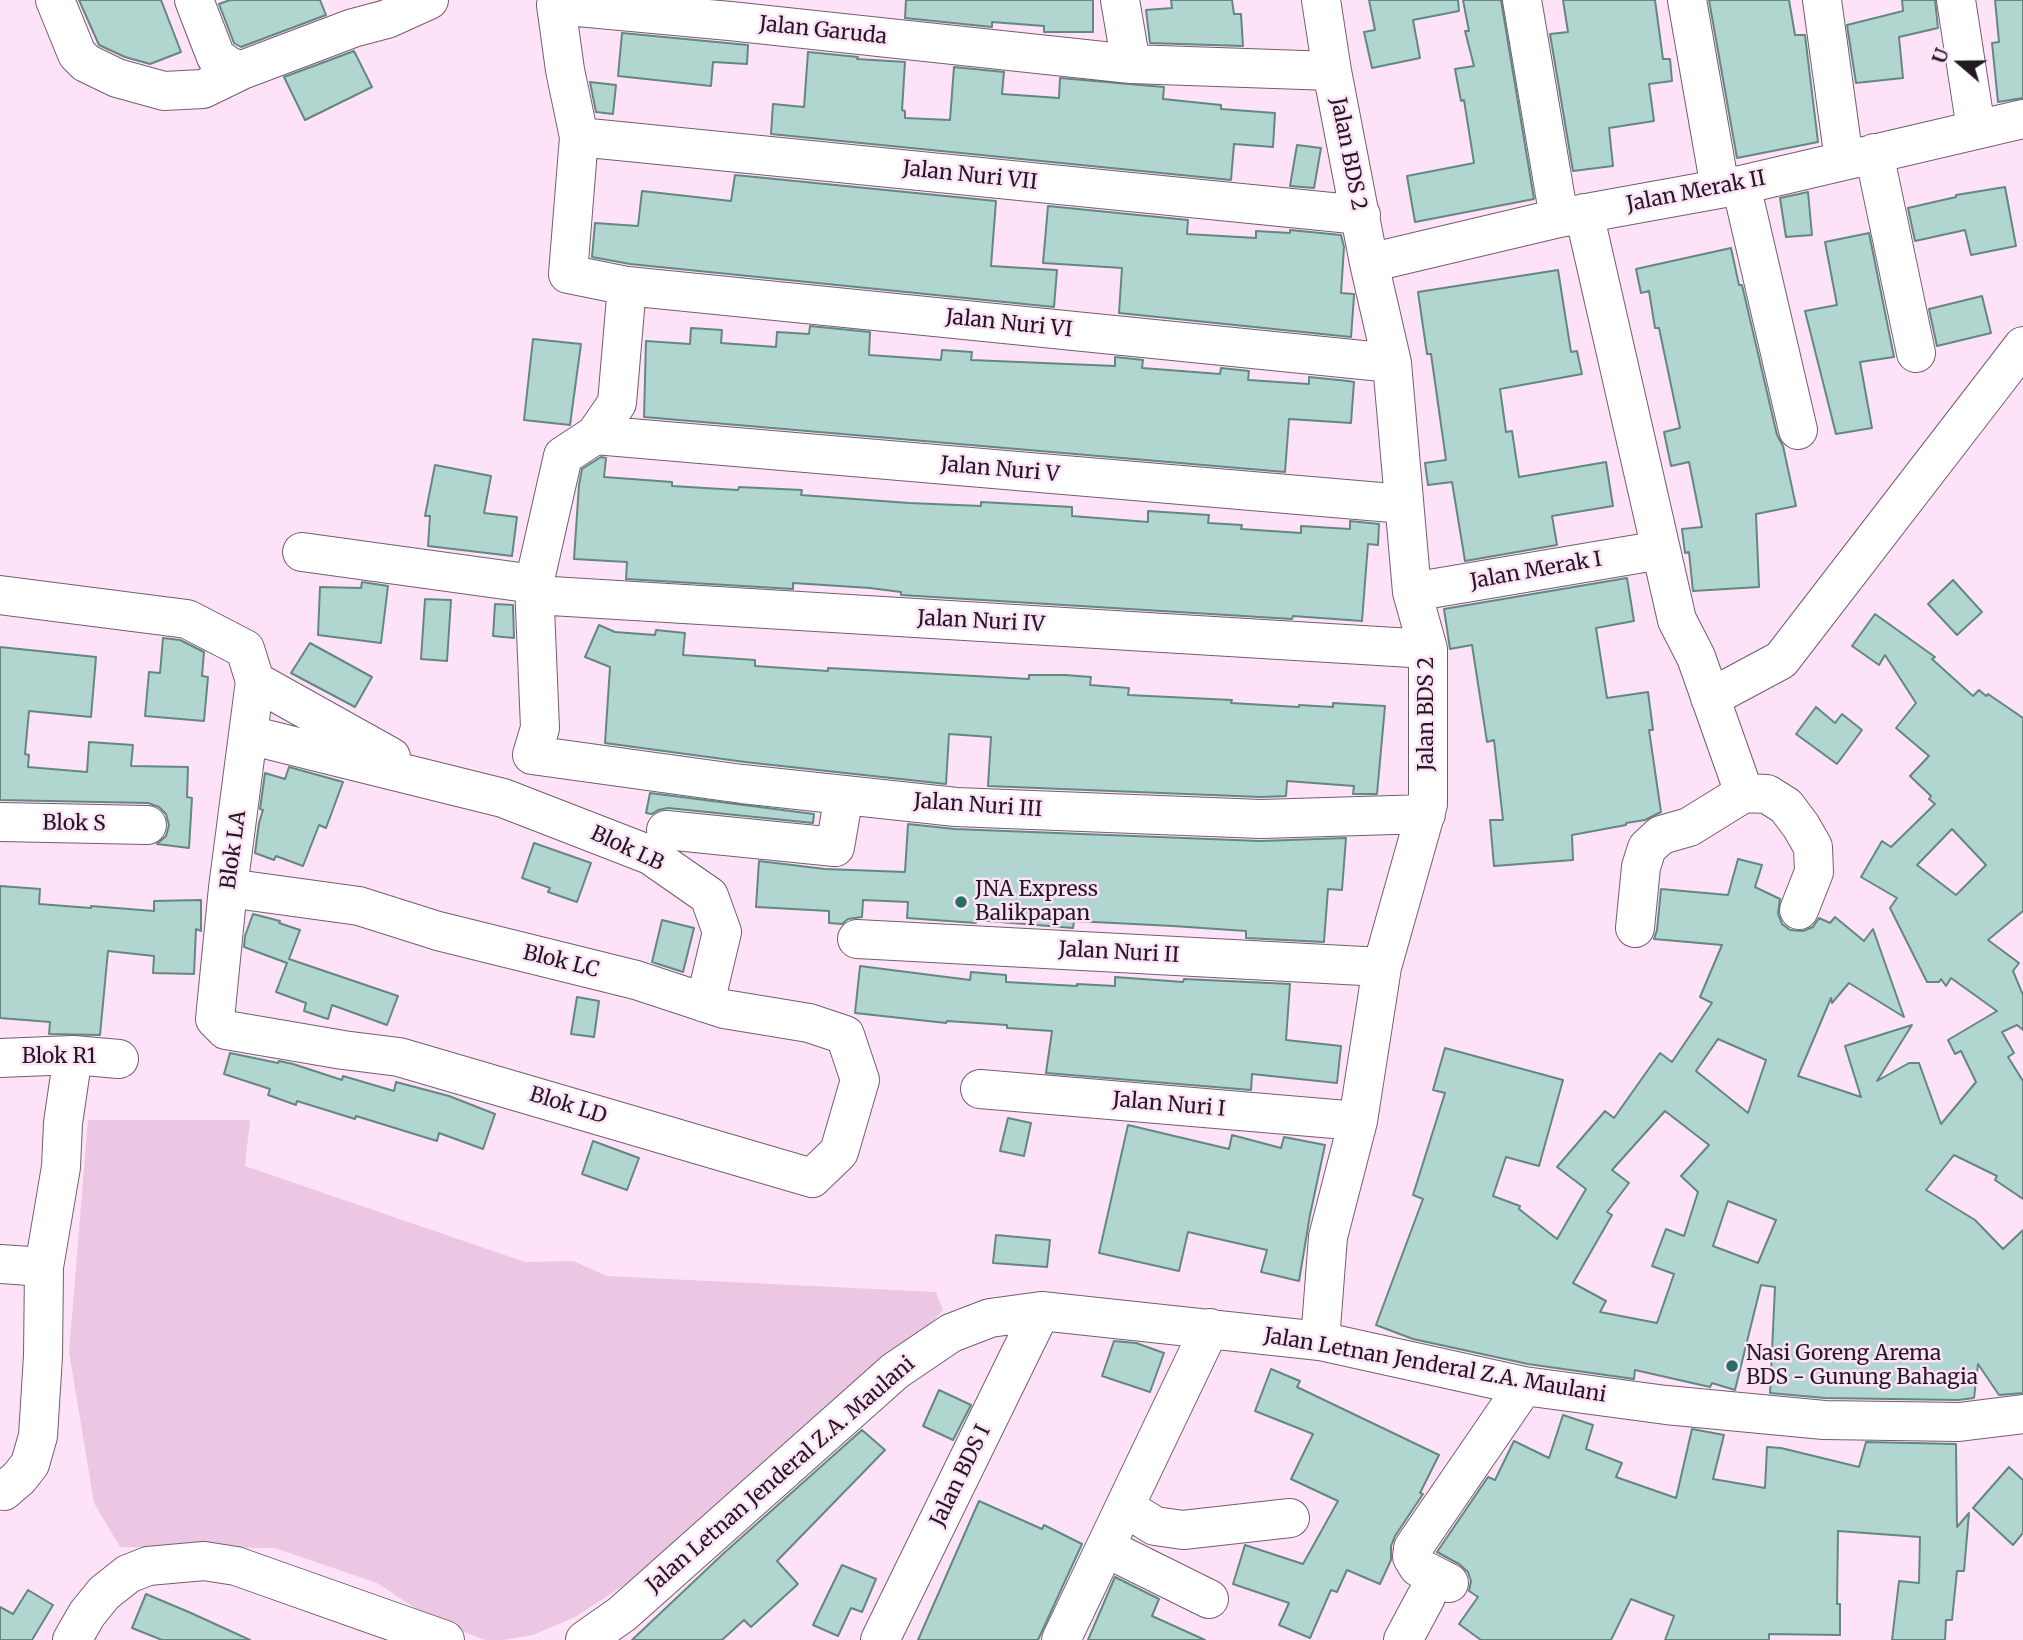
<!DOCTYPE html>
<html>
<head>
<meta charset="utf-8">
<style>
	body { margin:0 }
	#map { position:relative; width:2023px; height:1640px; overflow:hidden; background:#fee3f8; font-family:Merriweather,serif }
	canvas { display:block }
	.north { position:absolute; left:1925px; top:28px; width:70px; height:70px; -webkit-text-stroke:5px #fee3f8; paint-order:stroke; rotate:290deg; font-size:19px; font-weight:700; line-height:28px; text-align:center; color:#231a21 }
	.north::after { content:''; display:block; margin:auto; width:24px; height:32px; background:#231a21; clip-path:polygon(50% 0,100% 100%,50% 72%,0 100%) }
</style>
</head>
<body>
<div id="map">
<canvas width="2023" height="1640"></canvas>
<div class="north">U</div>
</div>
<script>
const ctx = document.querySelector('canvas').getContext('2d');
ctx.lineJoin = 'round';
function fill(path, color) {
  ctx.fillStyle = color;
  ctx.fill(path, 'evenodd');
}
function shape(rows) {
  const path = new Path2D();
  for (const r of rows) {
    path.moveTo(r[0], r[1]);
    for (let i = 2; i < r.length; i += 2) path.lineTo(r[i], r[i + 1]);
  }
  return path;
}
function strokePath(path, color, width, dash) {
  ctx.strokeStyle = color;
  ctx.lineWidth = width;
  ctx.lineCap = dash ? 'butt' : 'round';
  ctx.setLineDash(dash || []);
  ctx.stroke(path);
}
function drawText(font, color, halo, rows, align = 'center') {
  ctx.font = font + ' Merriweather,serif';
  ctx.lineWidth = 5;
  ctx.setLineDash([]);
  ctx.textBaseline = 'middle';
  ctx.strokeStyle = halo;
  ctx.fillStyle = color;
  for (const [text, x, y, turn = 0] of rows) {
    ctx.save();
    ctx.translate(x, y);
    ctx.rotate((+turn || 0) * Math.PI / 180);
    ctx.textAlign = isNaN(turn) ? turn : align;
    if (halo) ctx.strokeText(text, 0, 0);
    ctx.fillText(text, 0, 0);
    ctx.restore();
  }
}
const green = shape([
	[88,1120,250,1120,245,1166,525,1262,573,1261,607,1276,936,1292,943,1310,920,1336,632,1580,575,1617,533,1635,503,1640,485,1640,433,1620,377,1583,275,1548,120,1547,94,1503,69,1352]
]);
const building = shape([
	[79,0,161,0,181,52,150,64,125,57,99,45,79,0],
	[230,0,320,0,326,15,241,47,234,43,219,4,230,0],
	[906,0,1093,0,1093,32,1044,32,1044,26,992,22,992,27,905,18,906,0],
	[1171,0,1232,0,1234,14,1241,14,1243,46,1150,43,1146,10,1172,8,1171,0],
	[1369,0,1458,0,1459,11,1413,20,1420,58,1372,68,1364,32,1375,30,1369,0],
	[1463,0,1501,0,1534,199,1415,222,1407,176,1474,163,1464,100,1461,101,1455,69,1474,66,1465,31,1469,31,1463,0],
	[1563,0,1655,0,1663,59,1670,59,1672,81,1649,84,1654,121,1609,128,1613,166,1573,171,1550,34,1568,32,1563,0],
	[1709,0,1789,0,1795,35,1805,35,1818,142,1737,158,1709,0],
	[1902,0,1935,0,1938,28,1899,37,1903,78,1856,83,1847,25,1903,11,1902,0],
	[1995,0,2023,0,2023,98,1998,102,1992,43,1999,42,1995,0],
	[622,33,748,45,747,64,713,62,711,86,618,76,622,33],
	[354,51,372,87,305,120,284,77,354,51],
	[808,52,858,57,857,59,905,62,902,110,905,111,905,118,950,120,954,67,1004,72,1002,94,1059,98,1060,78,1164,87,1163,99,1221,105,1221,109,1275,113,1273,147,1234,144,1231,180,771,134,773,104,804,107,808,52],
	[590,82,616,85,613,114,596,112,590,82],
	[1297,145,1321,148,1314,188,1290,186,1297,145],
	[735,175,996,201,991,266,1057,270,1054,307,630,264,592,257,595,223,638,226,642,191,731,201,735,175],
	[2005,187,2016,246,1971,255,1965,230,1915,241,1908,208,1956,197,1956,195,2005,187],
	[1808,192,1812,235,1786,237,1780,198,1808,192],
	[1048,206,1188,220,1187,234,1256,238,1256,231,1290,233,1290,230,1341,235,1344,247,1341,293,1354,294,1354,296,1351,337,1119,313,1122,268,1043,263,1048,206],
	[1869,233,1894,357,1860,362,1872,428,1836,434,1805,311,1837,305,1825,242,1869,233],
	[1731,248,1739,285,1742,285,1777,435,1783,446,1796,506,1756,514,1759,587,1693,591,1689,552,1685,553,1682,529,1702,527,1689,462,1671,466,1664,432,1680,428,1659,328,1655,328,1649,291,1641,293,1636,269,1731,248],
	[1558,270,1571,352,1577,351,1582,374,1500,389,1506,432,1512,431,1519,477,1606,462,1613,506,1552,516,1557,545,1465,561,1452,482,1428,485,1425,463,1446,460,1431,354,1427,354,1418,292,1558,270],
	[1982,296,1991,333,1937,346,1929,309,1982,296],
	[810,326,870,332,869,355,941,360,942,350,972,352,971,360,1115,366,1115,357,1143,360,1142,368,1220,374,1221,368,1249,371,1248,380,1309,384,1309,377,1348,381,1354,382,1351,423,1289,419,1285,472,644,417,646,341,690,344,691,328,722,330,721,343,776,347,777,332,809,334,810,326],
	[533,339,581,344,570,425,524,420,533,339],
	[601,457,606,458,604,477,672,482,672,486,738,490,739,487,802,490,801,495,909,503,981,506,981,502,1072,507,1072,516,1148,522,1148,511,1209,515,1208,523,1242,525,1241,529,1301,533,1301,526,1350,529,1350,521,1379,524,1378,545,1368,544,1362,621,1293,616,1292,619,901,595,901,592,870,588,793,583,793,589,626,579,627,562,574,559,579,485,582,469,601,457],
	[435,465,491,476,484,513,517,517,512,556,428,546,430,516,425,516,435,465],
	[1627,578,1634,621,1596,628,1607,698,1648,692,1653,730,1649,730,1661,812,1645,820,1626,823,1626,825,1572,835,1573,860,1494,866,1490,820,1503,820,1494,740,1487,742,1472,645,1450,649,1444,609,1627,578],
	[1953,580,1982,612,1957,635,1928,604,1953,580],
	[362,582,388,586,381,643,318,635,320,587,361,588,362,582],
	[425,599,451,600,447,661,421,659,425,599],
	[495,604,513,605,514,638,493,636,495,604],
	[1875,614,1935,657,1932,659,1973,696,1979,690,1986,696,1988,694,2023,718,2023,911,1988,940,2019,963,2013,971,2023,995,2023,1030,2017,1025,2002,1032,2014,1053,2008,1057,2023,1081,2023,1199,1995,1180,1997,1176,1954,1155,1926,1190,1975,1220,2003,1249,2023,1230,2023,1393,1999,1395,1978,1364,1974,1398,1958,1400,1825,1398,1770,1393,1775,1287,1761,1285,1735,1390,1712,1383,1710,1387,1635,1370,1634,1379,1528,1364,1413,1339,1376,1325,1423,1199,1413,1195,1445,1093,1433,1090,1445,1048,1563,1080,1539,1166,1506,1157,1493,1196,1520,1206,1519,1209,1557,1239,1586,1189,1557,1167,1605,1111,1614,1118,1660,1053,1672,1062,1712,1003,1700,997,1722,945,1654,939,1657,930,1661,889,1728,895,1738,859,1762,865,1755,887,1780,899,1778,914,1782,924,1790,930,1803,931,1813,927,1819,918,1830,923,1835,917,1864,941,1873,929,1904,1017,1849,983,1832,1003,1831,998,1798,1076,1861,1097,1845,1046,1912,1025,1877,1081,1909,1063,1919,1063,1941,1124,1976,1082,1961,1051,1955,1054,1948,1040,1997,1011,1951,978,1946,986,1941,979,1939,982,1927,982,1890,908,1897,898,1861,877,1882,841,1891,847,1935,804,1929,799,1931,796,1910,776,1929,756,1896,728,1916,703,1885,655,1879,665,1852,646,1875,614],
	[1952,829,1986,865,1956,895,1917,865,1952,829],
	[1718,1039,1766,1060,1748,1113,1696,1071,1718,1039],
	[1665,1111,1709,1145,1681,1176,1698,1192,1684,1236,1666,1229,1652,1266,1674,1274,1657,1323,1600,1312,1606,1301,1573,1283,1612,1215,1607,1212,1629,1183,1612,1170,1665,1111],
	[1728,1201,1776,1220,1758,1263,1713,1246,1728,1201],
	[599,625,615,632,655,635,656,630,685,633,683,655,755,660,755,666,828,671,828,668,1029,679,1029,675,1065,675,1091,677,1090,685,1129,688,1128,695,1232,700,1231,703,1299,707,1299,705,1333,707,1333,703,1385,706,1377,794,1353,794,1354,786,1287,781,1286,796,1261,797,988,786,991,737,949,734,946,784,745,762,605,743,610,667,585,657,599,625],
	[163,638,180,640,204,652,202,676,208,677,204,721,145,716,149,672,160,673,163,638],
	[310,643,372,677,355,707,291,673,310,643],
	[0,647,96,657,91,717,29,711,25,754,29,755,28,767,87,772,89,742,133,745,131,766,188,767,187,797,192,798,189,848,157,844,166,836,169,825,166,814,159,807,148,803,0,800,0,647],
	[1816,707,1835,723,1842,714,1862,730,1837,764,1796,734,1816,707],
	[289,767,343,782,326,828,319,825,303,866,276,856,274,860,255,853,259,823,263,810,260,809,265,773,285,779,289,767],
	[650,793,814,814,813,823,668,808,658,810,652,814,646,813,650,793],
	[908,824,955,829,1260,841,1346,838,1342,890,1328,889,1324,942,1246,938,1246,931,1173,926,1074,921,1073,928,976,920,976,923,907,918,908,902,863,900,862,917,848,919,842,924,829,923,829,911,756,907,759,861,825,869,905,872,908,824],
	[534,843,591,863,577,902,548,892,550,888,522,878,534,843],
	[0,886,40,889,39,904,91,908,91,906,154,911,154,901,201,900,201,931,196,929,194,974,153,973,154,956,108,951,100,1035,49,1034,50,1022,0,1018,0,886],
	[253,914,280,921,279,923,300,930,289,959,398,996,387,1025,332,1005,328,1019,304,1011,306,1003,276,992,287,963,244,947,245,936,253,914],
	[662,920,694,928,683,972,652,962,662,920],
	[860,966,970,980,971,972,1006,975,1006,982,1077,986,1077,984,1115,986,1115,977,1183,982,1184,979,1290,984,1286,1040,1341,1046,1337,1083,1252,1074,1251,1090,1046,1073,1052,1031,1007,1028,1007,1025,947,1021,946,1023,855,1013,860,966],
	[577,997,599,1001,594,1037,571,1034,577,997],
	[230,1053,278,1063,279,1061,293,1064,342,1080,343,1076,394,1091,396,1082,449,1096,495,1114,483,1149,439,1133,437,1141,356,1116,355,1119,297,1101,296,1105,268,1095,270,1089,224,1074,230,1053],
	[1008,1118,1031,1123,1024,1156,1000,1151,1008,1118],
	[1128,1125,1229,1149,1232,1135,1281,1148,1284,1137,1325,1145,1310,1215,1299,1281,1261,1272,1267,1250,1188,1232,1179,1271,1099,1253,1128,1125],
	[593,1141,639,1158,627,1190,582,1174,593,1141],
	[996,1235,1050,1240,1047,1267,993,1263,996,1235],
	[1114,1341,1136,1343,1164,1353,1150,1392,1102,1376,1114,1341],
	[1271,1369,1300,1381,1297,1387,1439,1455,1420,1493,1423,1494,1395,1536,1391,1546,1391,1560,1380,1584,1347,1570,1337,1592,1331,1590,1310,1638,1279,1625,1289,1603,1233,1584,1245,1545,1303,1564,1338,1501,1291,1479,1313,1434,1255,1411,1271,1369],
	[939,1390,971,1405,953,1440,923,1426,939,1390],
	[1563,1415,1593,1425,1586,1449,1622,1463,1616,1477,1676,1498,1692,1429,1724,1435,1713,1479,1765,1488,1767,1447,1781,1448,1859,1467,1866,1442,1956,1444,1957,1527,1969,1513,1964,1571,1957,1571,1952,1620,1946,1620,1945,1640,1892,1640,1899,1581,1919,1583,1920,1537,1838,1531,1837,1604,1840,1604,1840,1635,1769,1634,1769,1640,1665,1640,1674,1616,1631,1599,1611,1640,1481,1640,1459,1624,1478,1597,1469,1591,1471,1581,1468,1572,1459,1564,1437,1552,1488,1477,1495,1480,1514,1441,1549,1458,1563,1415],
	[862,1430,885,1450,777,1561,798,1584,751,1627,744,1620,722,1640,632,1640,724,1553,862,1430],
	[2009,1467,2023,1480,2023,1533,2013,1545,1973,1508,2009,1467],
	[979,1501,1042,1529,1044,1525,1082,1544,1038,1640,918,1640,979,1501],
	[842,1565,876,1579,862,1612,851,1608,838,1636,813,1625,842,1565],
	[1115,1577,1159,1599,1152,1616,1205,1640,1088,1640,1115,1577],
	[28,1590,53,1605,32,1640,0,1640,0,1607,13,1614,28,1590],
	[146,1594,191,1613,250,1640,162,1640,132,1628,146,1594]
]);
const minor = shape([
	[55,0,77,54,86,63,117,78,164,91,203,89,242,70],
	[194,0,216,57,230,67,242,70,353,28,387,19,429,0],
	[1120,0,1131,64],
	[1522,0,1559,218],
	[1687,0,1720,188],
	[1822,0,1844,160],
	[1956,0,1976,129],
	[1332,71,1131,64,730,21,556,5,565,70,579,137,568,274,627,286,617,403,595,435,563,456,534,584,540,728,532,755,742,784,956,807,1261,819,1426,814],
	[579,137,1361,215],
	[1874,153,1916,353],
	[1741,185,1798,430],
	[1584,213,1677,620,1696,657,1744,793,1767,794,1786,806,1801,826,1813,847,1814,872,1799,910],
	[1369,263,1559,218,1741,185,2023,119],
	[627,286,1392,363],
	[595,435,1404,504],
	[302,552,534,584],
	[1412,592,1661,550],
	[0,595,187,619,245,649,255,681,228,888,215,1019,226,1030,343,1050,399,1057,812,1178,839,1152,860,1080,845,1035,809,1023,724,1009,636,980,438,931,359,906,228,888],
	[535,595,1428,649],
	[255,681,391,757],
	[1710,698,1781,660,2023,346],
	[249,735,503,798,650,855,709,896,722,932,705,1003],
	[0,822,147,825],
	[666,830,835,847,844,795],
	[1635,928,1641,867,1647,848,1661,835,1689,827,1744,793],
	[857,939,1382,967],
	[0,1058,73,1055,119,1059],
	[980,1089,1358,1121],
	[0,1264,44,1267],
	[1320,1341,1328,1237,1358,1121,1382,967,1428,804,1428,649,1412,592,1392,363,1369,263,1332,71,1321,0],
	[0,1490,4,1491,19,1478,30,1464,38,1436,43,1356,44,1267,61,1167,63,1123,73,1055],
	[1126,1508,1155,1526,1183,1530,1290,1518],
	[1106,1548,1209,1599],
	[1449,1583,1418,1567,1412,1557,1413,1548,1524,1386],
	[72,1640,87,1614,104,1593,128,1574,148,1566,204,1561,236,1566,445,1640],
	[585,1640,622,1614,895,1371,951,1333,990,1318,1041,1311,1320,1341,1524,1386,1666,1405,1824,1420,1959,1422,2023,1414],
	[880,1640,1041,1311],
	[1061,1640,1210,1328],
	[1403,1640,1426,1597]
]);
const markers = [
	[961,902,7,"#287067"],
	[1732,1366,7,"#287067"]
];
const streetNames = [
	["Jalan Garuda",823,31,6],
	["Jalan BDS 2",1348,154,79],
	["Jalan Nuri VII",970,176,6],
	["Jalan Merak II",1696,192,-11],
	["Jalan Nuri VI",1009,324,6],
	["Jalan Nuri V",1000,470,5],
	["Jalan Merak I",1536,571,-10],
	["Jalan Nuri IV",981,622,3],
	["Jalan BDS 2",1427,714,-90],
	["Jalan Nuri III",978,806,4],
	["Blok S",74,824,1],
	["Blok LB",627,849,25],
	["Blok LA",234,850,-82],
	["Jalan Nuri II",1119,953,3],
	["Blok LC",561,962,14],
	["Blok R1",59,1057],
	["Jalan Nuri I",1169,1105,5],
	["Blok LD",568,1106,17],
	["Jalan Letnan Jenderal Z.A. Maulani",1435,1366,10],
	["Jalan Letnan Jenderal Z.A. Maulani",781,1475,-41],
	["Jalan BDS I",961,1476,-64]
];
const poiNames = [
	["JNA Express",975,890],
	["Balikpapan",975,914],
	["Nasi Goreng Arema",1746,1354],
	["BDS - Gunung Bahagia",1746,1378]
];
fill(green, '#ebc7e4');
fill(building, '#b1d5cf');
strokePath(building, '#658781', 2);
strokePath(minor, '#735d6f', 40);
strokePath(minor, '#fff', 38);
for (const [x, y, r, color] of markers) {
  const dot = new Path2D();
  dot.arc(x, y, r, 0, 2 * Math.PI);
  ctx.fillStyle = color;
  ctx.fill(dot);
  strokePath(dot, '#fee3f8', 2.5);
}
drawText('21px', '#231a21', '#fee3f8', streetNames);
drawText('21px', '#231a21', '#fee3f8', poiNames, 'left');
</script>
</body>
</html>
